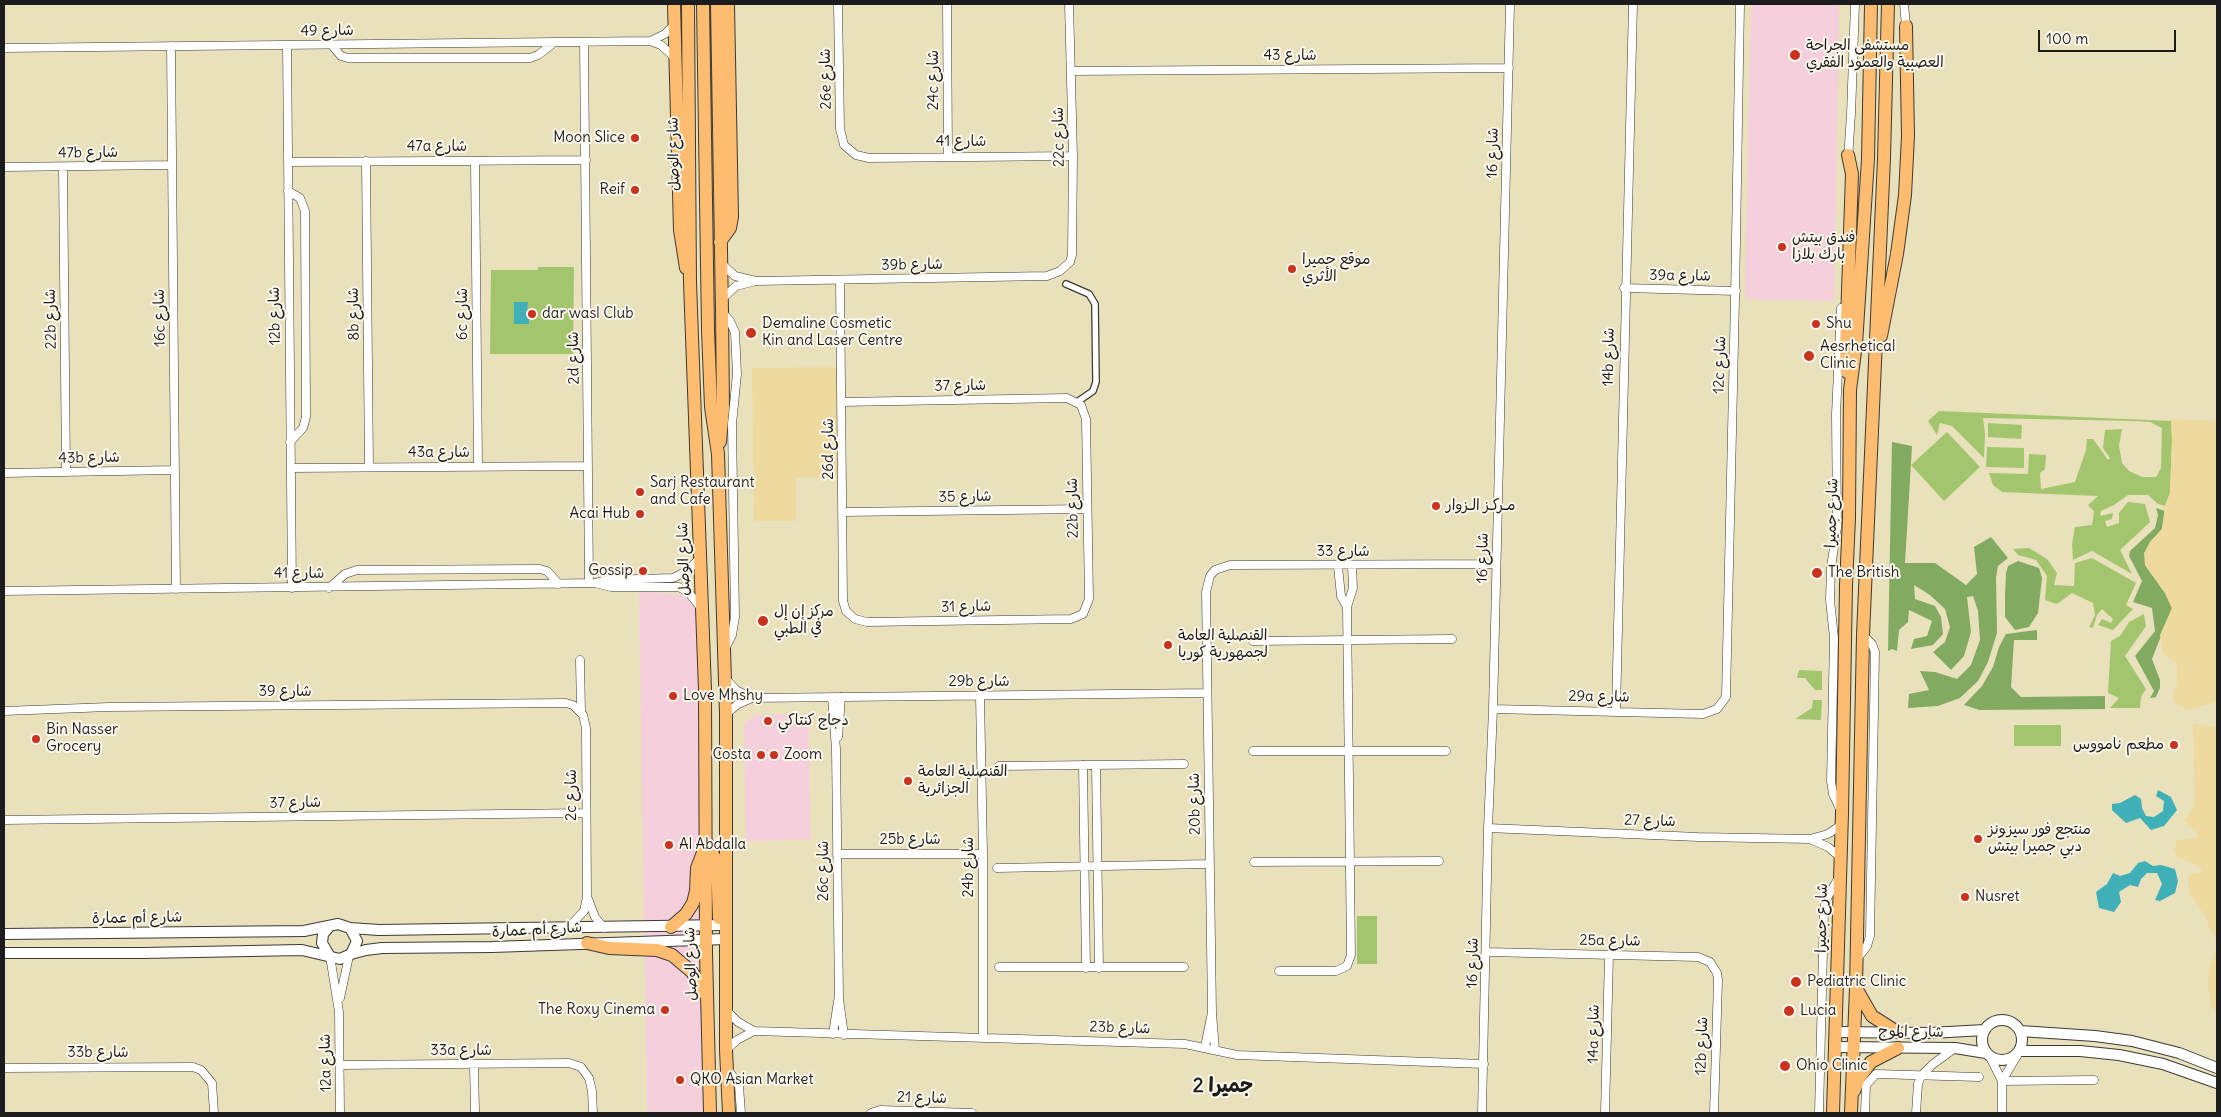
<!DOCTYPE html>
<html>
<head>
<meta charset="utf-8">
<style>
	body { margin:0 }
	#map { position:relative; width:2221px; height:1117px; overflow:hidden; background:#e9e1bc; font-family:Delius,sans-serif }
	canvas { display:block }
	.frame { position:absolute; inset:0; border:5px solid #1c1c1c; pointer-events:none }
	.scale { position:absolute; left:2038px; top:30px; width:138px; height:22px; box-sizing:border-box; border:2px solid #1c1c1c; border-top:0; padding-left:6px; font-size:15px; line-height:18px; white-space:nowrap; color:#1c1c1c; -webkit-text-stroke:4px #fbf7ec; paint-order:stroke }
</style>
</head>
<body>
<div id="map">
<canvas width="2221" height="1117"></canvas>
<div class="frame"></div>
<div class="scale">100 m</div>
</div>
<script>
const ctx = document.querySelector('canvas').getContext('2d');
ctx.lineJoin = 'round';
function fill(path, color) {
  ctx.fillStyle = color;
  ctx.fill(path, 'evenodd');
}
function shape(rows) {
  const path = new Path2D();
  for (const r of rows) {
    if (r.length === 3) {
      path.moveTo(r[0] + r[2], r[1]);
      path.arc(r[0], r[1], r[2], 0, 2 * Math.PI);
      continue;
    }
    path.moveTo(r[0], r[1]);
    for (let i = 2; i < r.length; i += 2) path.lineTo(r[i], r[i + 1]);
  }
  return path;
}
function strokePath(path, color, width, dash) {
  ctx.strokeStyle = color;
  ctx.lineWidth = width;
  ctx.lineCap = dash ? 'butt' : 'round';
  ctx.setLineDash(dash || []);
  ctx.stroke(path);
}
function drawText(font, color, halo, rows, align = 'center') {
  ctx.font = font + ' Delius,"Playpen Sans Arabic",sans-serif';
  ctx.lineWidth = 4;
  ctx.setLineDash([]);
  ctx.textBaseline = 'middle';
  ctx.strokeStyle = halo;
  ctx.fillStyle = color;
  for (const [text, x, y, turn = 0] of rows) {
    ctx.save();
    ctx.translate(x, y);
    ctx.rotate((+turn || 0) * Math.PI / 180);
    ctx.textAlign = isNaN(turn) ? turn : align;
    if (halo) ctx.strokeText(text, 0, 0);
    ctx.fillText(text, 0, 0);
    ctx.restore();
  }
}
const built = shape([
	[1751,4,1839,4,1834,301,1745,299],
	[639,591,690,596,703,602,702,886,698,975,709,1002,711,1113,647,1113],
	[808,714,811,839,746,841,744,725,754,715]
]);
const green = shape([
	[538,267,574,267,573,354,490,354,491,270,538,270],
	[1939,411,2171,421,2172,440,2170,493,2165,506,2158,504,2148,495,2128,495,2114,505,2101,511,2100,516,2113,513,2112,519,2105,521,2107,527,2119,523,2119,513,2128,502,2145,504,2150,522,2120,550,2132,574,2092,551,2073,560,2072,544,2075,527,2092,525,2094,511,2088,505,2098,496,2002,492,1993,485,1989,473,2028,474,2029,454,2046,455,2045,469,2040,473,2041,489,2075,482,2086,450,2087,439,2093,439,2108,460,2110,458,2103,448,2105,430,2122,429,2119,446,2122,463,2129,471,2142,477,2156,477,2161,468,2162,428,2150,422,2134,421,1983,418,1985,434,1984,458,1952,426,1940,423,1937,435,1928,421],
	[1988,423,2022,425,2021,439,1988,437],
	[1947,432,1980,467,1944,501,1911,465],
	[1987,447,2024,448,2024,468,1986,467],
	[2029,548,2047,559,2057,573,2054,585,2074,586,2075,563,2092,558,2136,583,2126,605,2133,609,2113,630,2098,625,2102,619,2111,623,2113,619,2102,609,2097,615,2093,628,2089,627,2095,615,2093,603,2072,593,2057,604,2045,600,2047,576,2036,560,2018,555,2013,549],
	[2144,614,2146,626,2125,656,2146,689,2141,697,2140,708,2110,708,2119,698,2108,693,2111,641,2120,636,2129,622],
	[1799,670,1822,671,1822,690,1815,690,1805,678,1797,678],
	[1813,700,1822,700,1821,720,1795,719,1812,708],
	[2014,725,2061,725,2061,746,2014,746],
	[1357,916,1377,916,1377,964,1357,964]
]);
const forest = shape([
	[1892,442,1912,446,1905,563,1935,563,1966,585,1977,574,1974,547,1991,537,2008,558,1998,566,1996,578,1997,633,1988,662,1978,681,1960,698,1938,706,1908,708,1909,694,1929,690,1920,671,1935,672,1957,679,1971,665,1980,640,1978,611,1973,596,1967,597,1971,632,1964,656,1951,670,1933,652,1945,642,1950,627,1945,609,1930,595,1914,585,1915,599,1935,606,1941,617,1943,634,1933,645,1911,649,1914,639,1927,636,1932,621,1909,610,1908,622,1899,630,1897,651,1892,649,1888,651],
	[2156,508,2165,511,2162,529,2150,542,2145,565,2165,593,2172,608,2152,659,2160,680,2160,688,2156,697,2150,698,2154,691,2135,656,2155,631,2152,608,2133,602,2142,581,2129,556,2130,551,2155,528,2158,515],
	[2018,561,2039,568,2042,578,2038,613,2029,627,2015,630,2005,617,2005,596,2006,573,2008,566],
	[2037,630,2037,640,2014,640,2011,687,2021,697,2105,696,2105,709,1979,710,1964,705,1982,686,1993,667,1999,647,2006,634]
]);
const sand = shape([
	[838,367,840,477,796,478,796,521,754,521,752,368],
	[2175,419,2217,421,2217,702,2186,710,2174,702,2173,692,2177,684,2177,663,2163,653,2160,635,2172,608,2165,593,2145,565,2144,553,2150,542,2162,529,2165,506,2170,493,2172,440,2171,421],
	[2193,724,2217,727,2217,1014,2211,1006,2208,987,2208,973,2216,948,2215,936,2210,930,2206,917,2190,895,2187,877,2193,873,2202,873,2200,866,2179,858,2174,850,2177,840,2197,838,2197,833,2184,821,2195,805]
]);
const water = shape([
	[514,302,528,302,527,313,529,315,529,324,514,324],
	[2158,790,2171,797,2177,810,2164,826,2151,830,2140,818,2126,823,2112,810,2112,804,2120,803,2135,795,2141,799,2142,808,2146,816,2154,817,2163,811,2164,801,2156,796],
	[2145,861,2153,866,2161,865,2175,869,2178,881,2175,893,2160,901,2155,900,2162,884,2157,873,2147,873,2141,879,2138,887,2130,885,2119,892,2121,902,2114,912,2099,908,2096,892,2107,884,2113,873,2120,876,2130,873,2138,863]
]);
const pedestrian = shape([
	[1066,284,1089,294,1095,304,1096,382,1093,391,1077,402]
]);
const minor = shape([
	[838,4,840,129,844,145,856,155,869,158,1073,156],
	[947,4,948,156],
	[1904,4,1906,26],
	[650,41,665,34,674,25],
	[584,42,589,583],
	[331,44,341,56,348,58,530,58,538,55,555,42],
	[287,45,292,588],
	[171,46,176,589],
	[4,48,650,41,661,45,674,57],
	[1071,71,1509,68],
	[1848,159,1851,114,1855,4],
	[366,161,369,467],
	[475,161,478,466],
	[288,162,586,160],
	[4,167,172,165],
	[63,167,66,472],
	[288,191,300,198,305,211,306,417,303,428,290,442],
	[721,263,735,276,756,281,1047,276,1060,271,1070,262,1072,255,1073,156,1069,4],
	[840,280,843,601,846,611,855,619,867,622,1071,619,1083,614,1089,599,1086,419,1081,405,1067,398,842,402],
	[1624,288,1736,291],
	[722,299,736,286,752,282],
	[722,312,730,321,735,332,737,374,732,424,735,617,732,635,726,647],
	[291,468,588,466],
	[4,473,175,470],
	[843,512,1087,509],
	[595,583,611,587,679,587,689,593,701,608],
	[329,588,345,574,357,570,540,569,547,571,559,584],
	[4,591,595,583,606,580,673,578,687,571,700,558],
	[1347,607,1353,588,1352,566],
	[1253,641,1452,639],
	[580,660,581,712],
	[726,679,736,690,752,698],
	[980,696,983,854,983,1038],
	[832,697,836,749,839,999,844,1035],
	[1493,709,1703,714,1717,709,1726,697,1735,299,1740,4],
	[4,711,109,707,566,703,573,705,583,715,586,728,587,897,584,911,569,927],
	[1616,711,1633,4],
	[726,714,738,704,752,698,1207,693],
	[838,737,841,697],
	[1253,751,1446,751],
	[1083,765,1086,968],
	[1096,765,1099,968],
	[999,766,1184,764],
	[1840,809,1833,794,1831,781,1834,638,1830,600,1831,567,1837,528,1836,414,1841,308],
	[4,820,586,813],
	[1488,828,1698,837,1810,839,1828,834,1841,825],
	[1812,840,1828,847,1840,857],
	[837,854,983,854],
	[1254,862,1439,861],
	[997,868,1210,864],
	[588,899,595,917,604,928],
	[1487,952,1698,957,1710,962,1717,973,1718,980,1714,1113],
	[330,956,339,1012,340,1113],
	[1857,959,1867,946,1870,936,1875,652,1872,644,1863,635],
	[999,967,1184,967],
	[1279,971,1336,971,1347,966,1351,955,1347,607,1341,596,1338,566],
	[340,998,349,956],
	[726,1010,738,1022,754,1031,1185,1044,1237,1055,1484,1064],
	[833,1034,838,1001],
	[1205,1047,1211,1017],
	[726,1050,737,1040,754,1031],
	[1215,1050,1212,1013,1206,592,1210,576,1215,570,1230,565,1496,564],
	[1990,1057,2002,1081,2002,1113],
	[474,1064,475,1113],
	[340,1065,569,1063,581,1067,589,1078,592,1091,593,1113],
	[4,1068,193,1067,201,1070,212,1083,214,1113],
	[728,1069,739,1086,741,1113],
	[2002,1081,2094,1080],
	[2002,1081,2018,1054],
	[871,1113,880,1110,972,1113],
	[1482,1113,1488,828,1493,709,1510,4],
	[1605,1113,1609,955],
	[1819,1113,1824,909,1827,898,1838,879],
	[1865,1113,1866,1085,1876,1074,1979,1077],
	[1916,1113,1918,1084,1921,1076,1933,1064,1955,1048]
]);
const tertiary = shape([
	[350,928,379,930,726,925],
	[4,934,304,931,338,924,350,928,357,941,351,954,340,959,302,950,143,953,4,953],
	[351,954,366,950,382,948,492,947,726,939],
	[329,955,322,943,323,934,329,927],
	[2002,1040,20],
	[2020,1031,2095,1036,2132,1041,2179,1053,2217,1068],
	[1835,1032,1930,1033,1985,1030],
	[1835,1047,1955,1048,1986,1053],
	[2019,1051,2080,1051,2119,1055,2163,1064,2217,1083]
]);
const primary = shape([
	[674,4,680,230,686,268],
	[688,4,690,282,705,690,706,953,710,1113],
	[703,4,708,330,711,407,718,454,726,714,726,1050,729,1113],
	[717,4,722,311,723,409,720,442],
	[720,242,730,228,732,217,728,4],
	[1881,336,1897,254,1905,195,1908,136,1906,26],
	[1847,372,1846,350,1852,174,1848,155],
	[707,843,717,862,719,918],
	[671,927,686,914,693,903,696,891,697,868,704,850],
	[587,943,609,948,657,950,672,955,692,972,707,997],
	[1856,988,1872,1016,1897,1032],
	[1854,1091,1859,1078,1871,1062,1898,1048],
	[1833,1113,1842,813,1846,585,1849,518,1850,390,1856,344,1868,159,1871,4],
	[1851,1113,1856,988,1863,635,1884,158,1888,4]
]);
const markers = [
	[1795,55,6,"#c8321e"],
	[635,138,5,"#c8321e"],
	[635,190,5,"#c8321e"],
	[1782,247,5,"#c8321e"],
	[1292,269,5,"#c8321e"],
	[532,314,5,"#c8321e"],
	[1816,324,5,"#c8321e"],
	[751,333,6,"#c8321e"],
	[1809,356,6,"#c8321e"],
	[640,492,5,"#c8321e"],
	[1436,506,5,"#c8321e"],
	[640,514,5,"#c8321e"],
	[643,571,5,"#c8321e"],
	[1817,573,6,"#c8321e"],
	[763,621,6,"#c8321e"],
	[1168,645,5,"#c8321e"],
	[673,696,5,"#c8321e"],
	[768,721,5,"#c8321e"],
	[36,739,5,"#c8321e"],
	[2174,745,5,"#c8321e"],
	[761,755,5,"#c8321e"],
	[774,755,5,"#c8321e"],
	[908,781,5,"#c8321e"],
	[1978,839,5,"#c8321e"],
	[669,845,5,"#c8321e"],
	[1965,897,5,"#c8321e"],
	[1796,982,6,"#c8321e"],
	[665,1010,5,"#c8321e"],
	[1789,1011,6,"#c8321e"],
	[1785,1066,6,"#c8321e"],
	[680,1080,5,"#c8321e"]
];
const streetNames = [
	["شارع 49",327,31,-1],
	["شارع 43",1290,56],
	["26e شارع",826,79,-91],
	["24c شارع",934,80,-90],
	["22c شارع",1059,137,-91],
	["شارع 41",961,142],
	["47a شارع",437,147],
	["47b شارع",88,153,-1],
	["شارع 16",1493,153,-89],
	["شارع الوصل",674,154,-91],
	["39b شارع",912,265,-1],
	["39a شارع",1680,276,1],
	["8b شارع",354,314,-91],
	["6c شارع",463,314,-90],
	["12b شارع",275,316,-91],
	["16c شارع",160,318,-91],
	["22b شارع",51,319,-91],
	["14b شارع",1609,357,-89],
	["2d شارع",574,358,-91],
	["12c شارع",1720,365,-88],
	["شارع 37",960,386,-1],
	["26d شارع",829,449,-90],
	["43a شارع",439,453],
	["43b شارع",89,458,-1],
	["شارع 35",965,497,-1],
	["22b شارع",1073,508,-91],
	["شارع جميرا",1832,513,-88],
	["شارع 33",1343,552],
	["شارع 16",1483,558,-89],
	["شارع الوصل",684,559,-92],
	["شارع 41",299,574],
	["شارع 31",966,607,-1],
	["29b شارع",979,682],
	["شارع 39",285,692],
	["29a شارع",1599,697,1],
	["2c شارع",572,795,-90],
	["شارع 37",295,803,-1],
	["20b شارع",1195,804,-91],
	["شارع 27",1650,821,2],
	["25b شارع",910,840],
	["24b شارع",969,867,-90],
	["26c شارع",824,871,-90],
	["شارع أم عمارة",137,918,-1],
	["شارع جميرا",1822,918,-89],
	["شارع أم عمارة",537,930,-3],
	["25a شارع",1610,941,1],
	["شارع 16",1473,963,-89],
	["شارع الوصل",691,964,-92],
	["23b شارع",1120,1028,2],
	["شارع الموج",1911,1032,1],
	["14a شارع",1594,1034,-89],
	["12b شارع",1702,1046,-88],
	["33a شارع",461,1051],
	["33b شارع",98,1053],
	["12a شارع",326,1063,-91],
	["شارع 21",922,1098,2]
];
const poiNames = [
	["مستشفى الجراحة",1806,46],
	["العصبية والعمود الفقري",1806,63],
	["Moon Slice",625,138,"right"],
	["Reif",625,190,"right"],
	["فندق بيتش",1792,238],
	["بارك بلازا",1792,255],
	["موقع جميرا",1302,260],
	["الأثري",1302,277],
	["dar wasl Club",542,314],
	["Demaline Cosmetic",762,324],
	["Kin and Laser Centre",762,341],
	["Shu",1826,324],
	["Aesrhetical",1820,347],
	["Clinic",1820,364],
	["Sarj Restaurant",650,483],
	["and Cafe",650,500],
	["مـركـز الـزوار",1446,506],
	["Acai Hub",630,514,"right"],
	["Gossip",633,571,"right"],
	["The British",1828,573],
	["مركز إن إل",774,612],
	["في الطبي",774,629],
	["القنصلية العامة",1178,636],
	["لجمهورية كوريا",1178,653],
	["Love Mhshy",683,696],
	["دجاج كنتاكي",778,721],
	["Bin Nasser",46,730],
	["Grocery",46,747],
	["مطعم نامووس",2164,745,"right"],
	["Costa",751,755,"right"],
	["Zoom",784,755],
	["القنصلية العامة",918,772],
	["الجزائرية",918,789],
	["منتجع فور سيزونز",1988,830],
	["دبي جميرا بيتش",1988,847],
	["Al Abdalla",679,845],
	["Nusret",1975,897],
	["Pediatric Clinic",1807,982],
	["The Roxy Cinema",655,1010,"right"],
	["Lucia",1800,1011],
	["Ohio Clinic",1796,1066],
	["QKO Asian Market",690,1080]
];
const districtNames = [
	["جميرا 2",1223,1086]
];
fill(built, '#f5cfdb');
fill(green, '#a3c56e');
fill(forest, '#82aa61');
fill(sand, '#eeda9e');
fill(water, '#3fb0b8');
strokePath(pedestrian, '#3b3a34', 8);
strokePath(minor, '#3b3a34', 9);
strokePath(tertiary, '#3b3a34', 12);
strokePath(primary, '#3b3a34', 14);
strokePath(pedestrian, '#fff', 5.5);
strokePath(minor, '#fff', 8);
strokePath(tertiary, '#fff', 10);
strokePath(primary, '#febc70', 12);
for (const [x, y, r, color] of markers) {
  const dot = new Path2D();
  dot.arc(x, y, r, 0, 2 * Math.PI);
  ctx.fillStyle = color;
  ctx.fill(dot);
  strokePath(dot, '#fbf7ec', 2);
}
drawText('15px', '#1c1c1c', '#fbf7ec', streetNames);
drawText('15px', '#1c1c1c', '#fbf7ec', poiNames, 'left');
drawText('bold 20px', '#1c1c1c', '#fbf7ec', districtNames);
</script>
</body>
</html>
